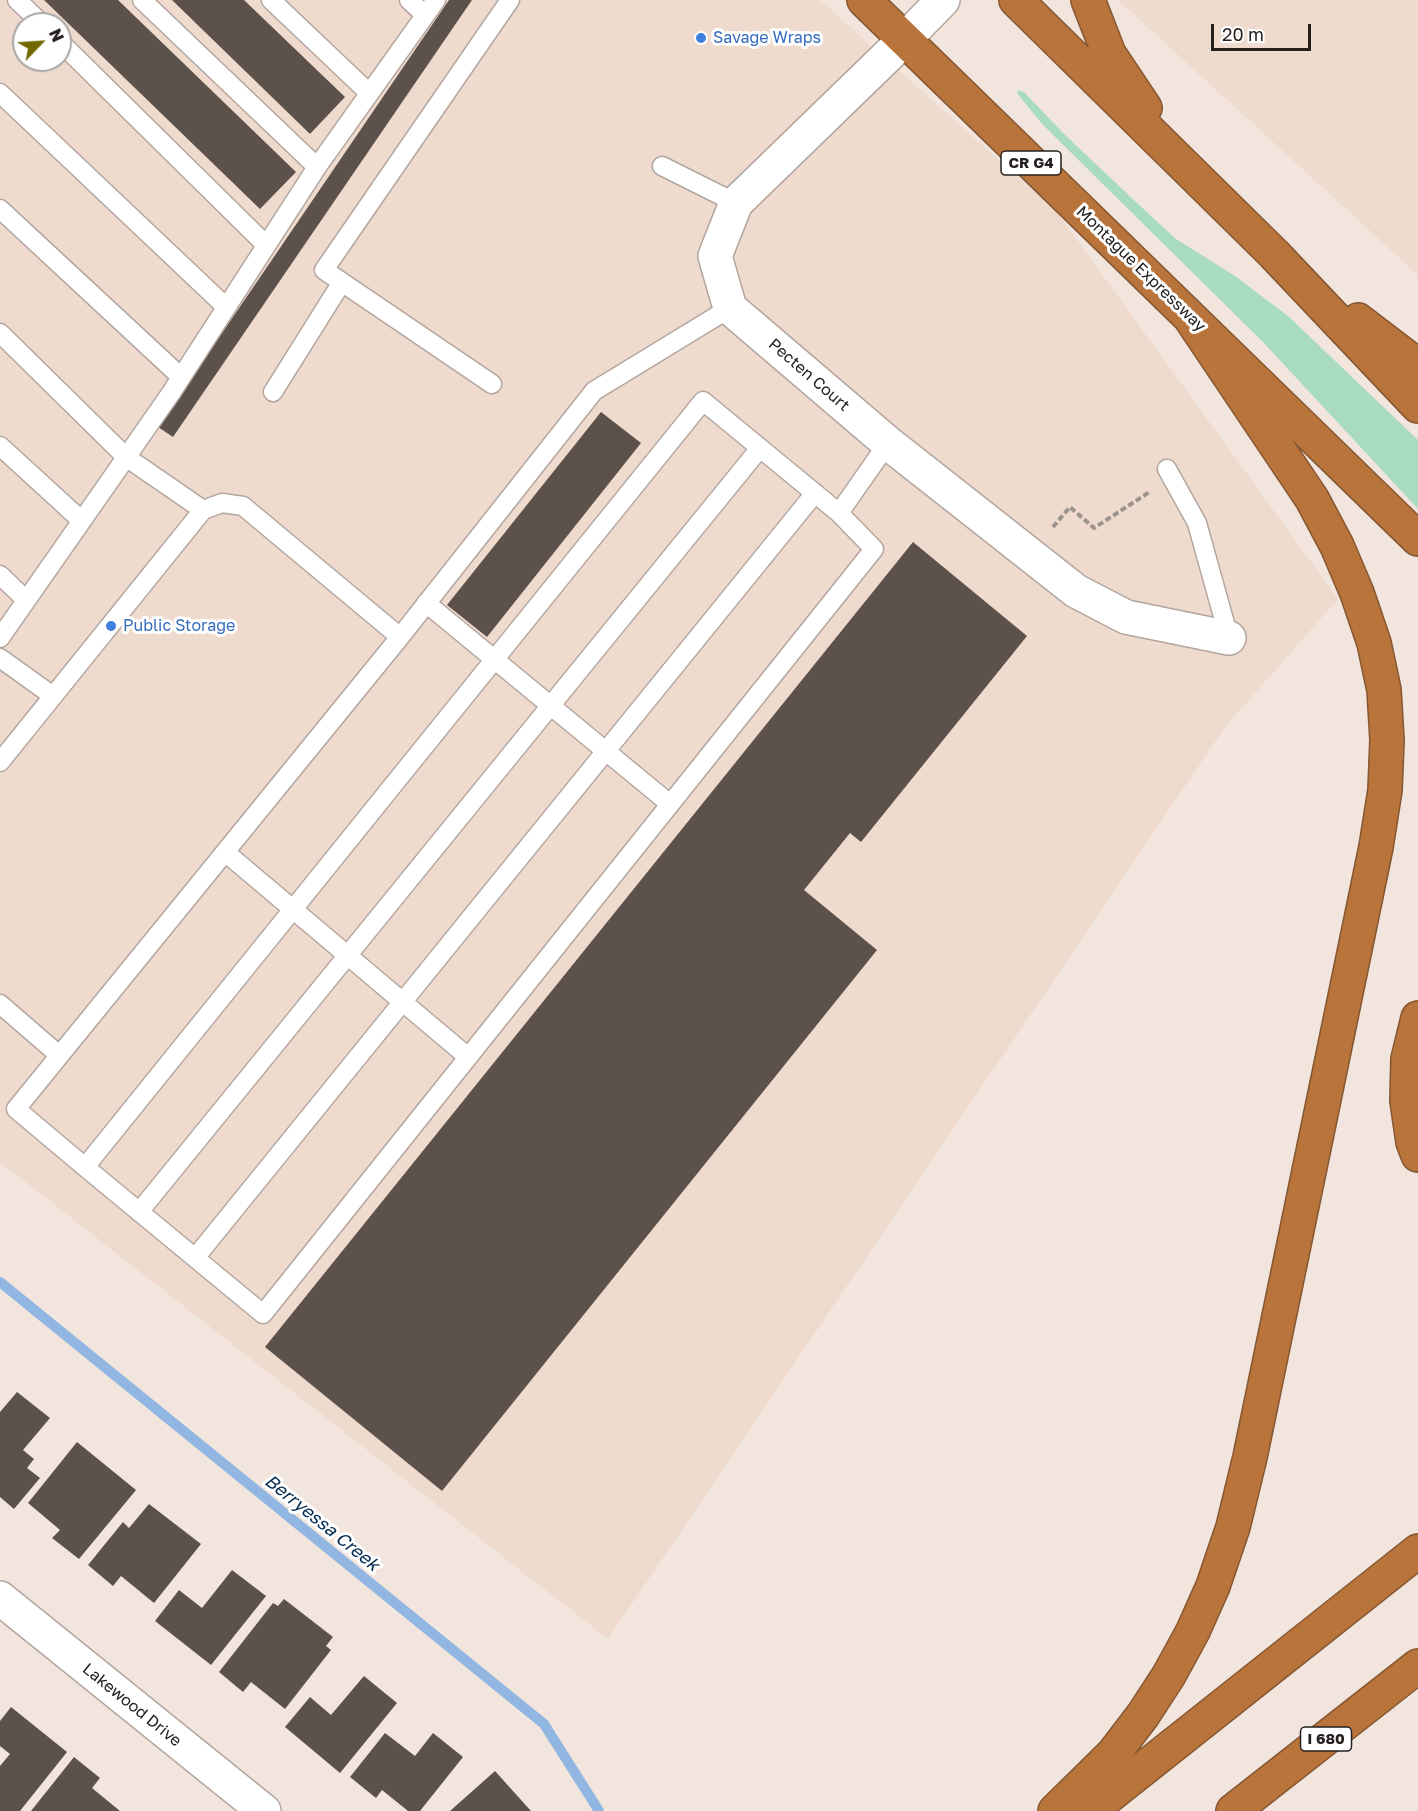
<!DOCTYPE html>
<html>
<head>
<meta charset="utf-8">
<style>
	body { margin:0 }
	#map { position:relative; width:1418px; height:1811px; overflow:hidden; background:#f2e5dd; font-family:"Golos Text",sans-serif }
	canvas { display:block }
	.north { position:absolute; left:12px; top:12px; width:60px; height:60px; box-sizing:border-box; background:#fff; border:2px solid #a8a6a5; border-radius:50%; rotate:65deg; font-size:16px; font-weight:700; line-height:24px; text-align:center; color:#25201e }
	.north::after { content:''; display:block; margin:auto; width:21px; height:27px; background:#716900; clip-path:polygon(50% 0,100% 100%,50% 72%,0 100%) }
	.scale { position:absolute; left:1211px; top:24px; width:100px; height:27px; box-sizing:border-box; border:3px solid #25201e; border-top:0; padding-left:8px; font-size:18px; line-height:21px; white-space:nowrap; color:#25201e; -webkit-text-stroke:4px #fff; paint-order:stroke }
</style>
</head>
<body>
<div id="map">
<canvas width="1418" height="1811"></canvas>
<div class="north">N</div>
<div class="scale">20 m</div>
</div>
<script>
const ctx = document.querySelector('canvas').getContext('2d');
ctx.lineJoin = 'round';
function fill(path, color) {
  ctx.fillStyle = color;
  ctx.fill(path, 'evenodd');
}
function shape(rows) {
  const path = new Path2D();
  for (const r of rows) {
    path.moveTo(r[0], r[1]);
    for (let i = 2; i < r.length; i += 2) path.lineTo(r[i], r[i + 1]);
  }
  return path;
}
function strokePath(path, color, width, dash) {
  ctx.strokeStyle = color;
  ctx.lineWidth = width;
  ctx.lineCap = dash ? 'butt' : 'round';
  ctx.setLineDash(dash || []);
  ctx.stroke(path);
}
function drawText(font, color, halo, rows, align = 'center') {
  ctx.font = font + ' "Golos Text",sans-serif';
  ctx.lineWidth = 6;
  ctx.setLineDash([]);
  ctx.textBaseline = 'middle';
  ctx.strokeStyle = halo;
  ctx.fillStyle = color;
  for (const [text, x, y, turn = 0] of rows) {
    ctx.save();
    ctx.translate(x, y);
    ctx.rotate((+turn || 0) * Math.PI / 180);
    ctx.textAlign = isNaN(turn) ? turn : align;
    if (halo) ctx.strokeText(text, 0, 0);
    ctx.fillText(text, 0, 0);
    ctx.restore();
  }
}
const built = shape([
	[0,0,820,0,1056,211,1338,599,1225,727,608,1639,0,1162],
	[24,24,60,24,60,60,24,60],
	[1118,0,1418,0,1418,275]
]);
const green = shape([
	[1018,90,1024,92,1064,134,1154,219,1176,239,1235,276,1288,316,1418,440,1418,509,1263,342,1042,124,1017,93]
]);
const stream = shape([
	[0,1282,544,1724,599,1811]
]);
const building = shape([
	[44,0,118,0,296,172,260,209],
	[172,0,244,0,345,97,310,134],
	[449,0,472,0,173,437,158,427],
	[601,412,641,443,487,637,447,605],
	[913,542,1027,636,861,842,850,833,804,890,877,950,442,1491,265,1347],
	[17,1392,50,1418,23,1450,34,1459,27,1468,40,1478,14,1509,0,1497,0,1412],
	[77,1442,136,1490,79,1559,52,1538,60,1530,28,1503],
	[149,1504,201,1544,154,1603,121,1576,113,1586,88,1565,123,1522,129,1528],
	[232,1570,266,1596,211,1665,155,1621,179,1590,202,1608],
	[284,1599,333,1637,326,1646,331,1650,285,1709,251,1682,243,1692,219,1672,273,1603,278,1606],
	[364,1676,397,1703,340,1773,285,1727,310,1697,331,1715],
	[11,1707,67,1752,20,1811,0,1811,0,1766,10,1754,0,1746,0,1721],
	[385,1733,415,1756,433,1733,463,1757,420,1811,408,1811,382,1790,376,1798,350,1777],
	[74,1757,100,1778,92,1788,120,1811,31,1811],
	[495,1771,531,1811,450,1811]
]);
const path = shape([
	[1053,527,1070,507,1094,528,1151,491]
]);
const lane = shape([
	[17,0,42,24],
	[142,0,317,167],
	[271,0,369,93],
	[409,0,425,15],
	[60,42,266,245],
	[0,93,226,307],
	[662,166,736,203],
	[0,209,181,377],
	[0,333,126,457,203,510],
	[492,384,324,270,510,0],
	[273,392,342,282],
	[0,446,82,521],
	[1167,469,1197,523,1229,638],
	[839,513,888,443],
	[0,575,26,600],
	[426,603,670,804],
	[0,638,171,393,317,167,436,0],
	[0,658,53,696],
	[0,762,203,510,222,503,243,506,400,637],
	[225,852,468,1057],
	[0,1004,59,1055],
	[85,1167,703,401,839,513,874,549,263,1314,85,1167,16,1109,400,637,594,391,730,308],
	[139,1212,760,448],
	[195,1258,815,493]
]);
const street = shape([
	[943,0,905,39,736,203,715,256,730,308,888,443,1076,591,1126,617,1229,638],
	[0,1598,264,1811]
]);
const highway = shape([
	[864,0,1418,539],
	[1016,0,1274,254,1418,406],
	[1088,0,1109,54,1145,108],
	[1358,320,1418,366],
	[1418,1018,1408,1059,1407,1101,1413,1142,1418,1155],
	[1055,1811,1114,1753,1143,1715,1169,1675,1193,1631,1213,1586,1233,1527,1250,1457,1376,847,1385,790,1387,740,1384,690,1374,643,1357,593,1337,546,1312,499,1191,319],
	[1090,1811,1418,1551],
	[1233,1811,1418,1666]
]);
const markers = [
	[701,38,6,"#3f7fe0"],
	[111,626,6,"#3f7fe0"]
];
const shields = [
	[1031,163,60],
	[1326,1739,51]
];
const shieldNames = [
	["CR G4",1031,163],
	["I 680",1326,1739]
];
const shopNames = [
	["Savage Wraps",713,38],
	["Public Storage",123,626]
];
const streetNames = [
	["Montague Expressway",1141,269,44],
	["Pecten Court",809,375,41],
	["Lakewood Drive",132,1705,39]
];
const waterNames = [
	["Berryessa Creek",322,1523,39]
];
fill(built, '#efdace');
fill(green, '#a8dbc0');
strokePath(stream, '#90b6e1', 10);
fill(building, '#5d524b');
strokePath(lane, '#b3a69e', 21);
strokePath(street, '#b3a69e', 36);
strokePath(highway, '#855732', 36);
strokePath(path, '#9c938d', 4, [6, 3]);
strokePath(lane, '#fff', 18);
strokePath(street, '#fff', 33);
strokePath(highway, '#b9743c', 33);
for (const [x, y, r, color] of markers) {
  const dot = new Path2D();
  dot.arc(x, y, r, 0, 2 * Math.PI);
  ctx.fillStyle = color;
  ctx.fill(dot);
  strokePath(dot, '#fff', 2);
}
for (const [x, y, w] of shields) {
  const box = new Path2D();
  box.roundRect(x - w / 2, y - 12, w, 24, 4.5);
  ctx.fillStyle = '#fff';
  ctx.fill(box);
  strokePath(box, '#25201e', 1.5);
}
drawText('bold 15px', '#25201e', null, shieldNames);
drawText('16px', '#366cbe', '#fff', shopNames, 'left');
drawText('16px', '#25201e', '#fff', streetNames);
drawText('italic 18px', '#032b53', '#fff', waterNames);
</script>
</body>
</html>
